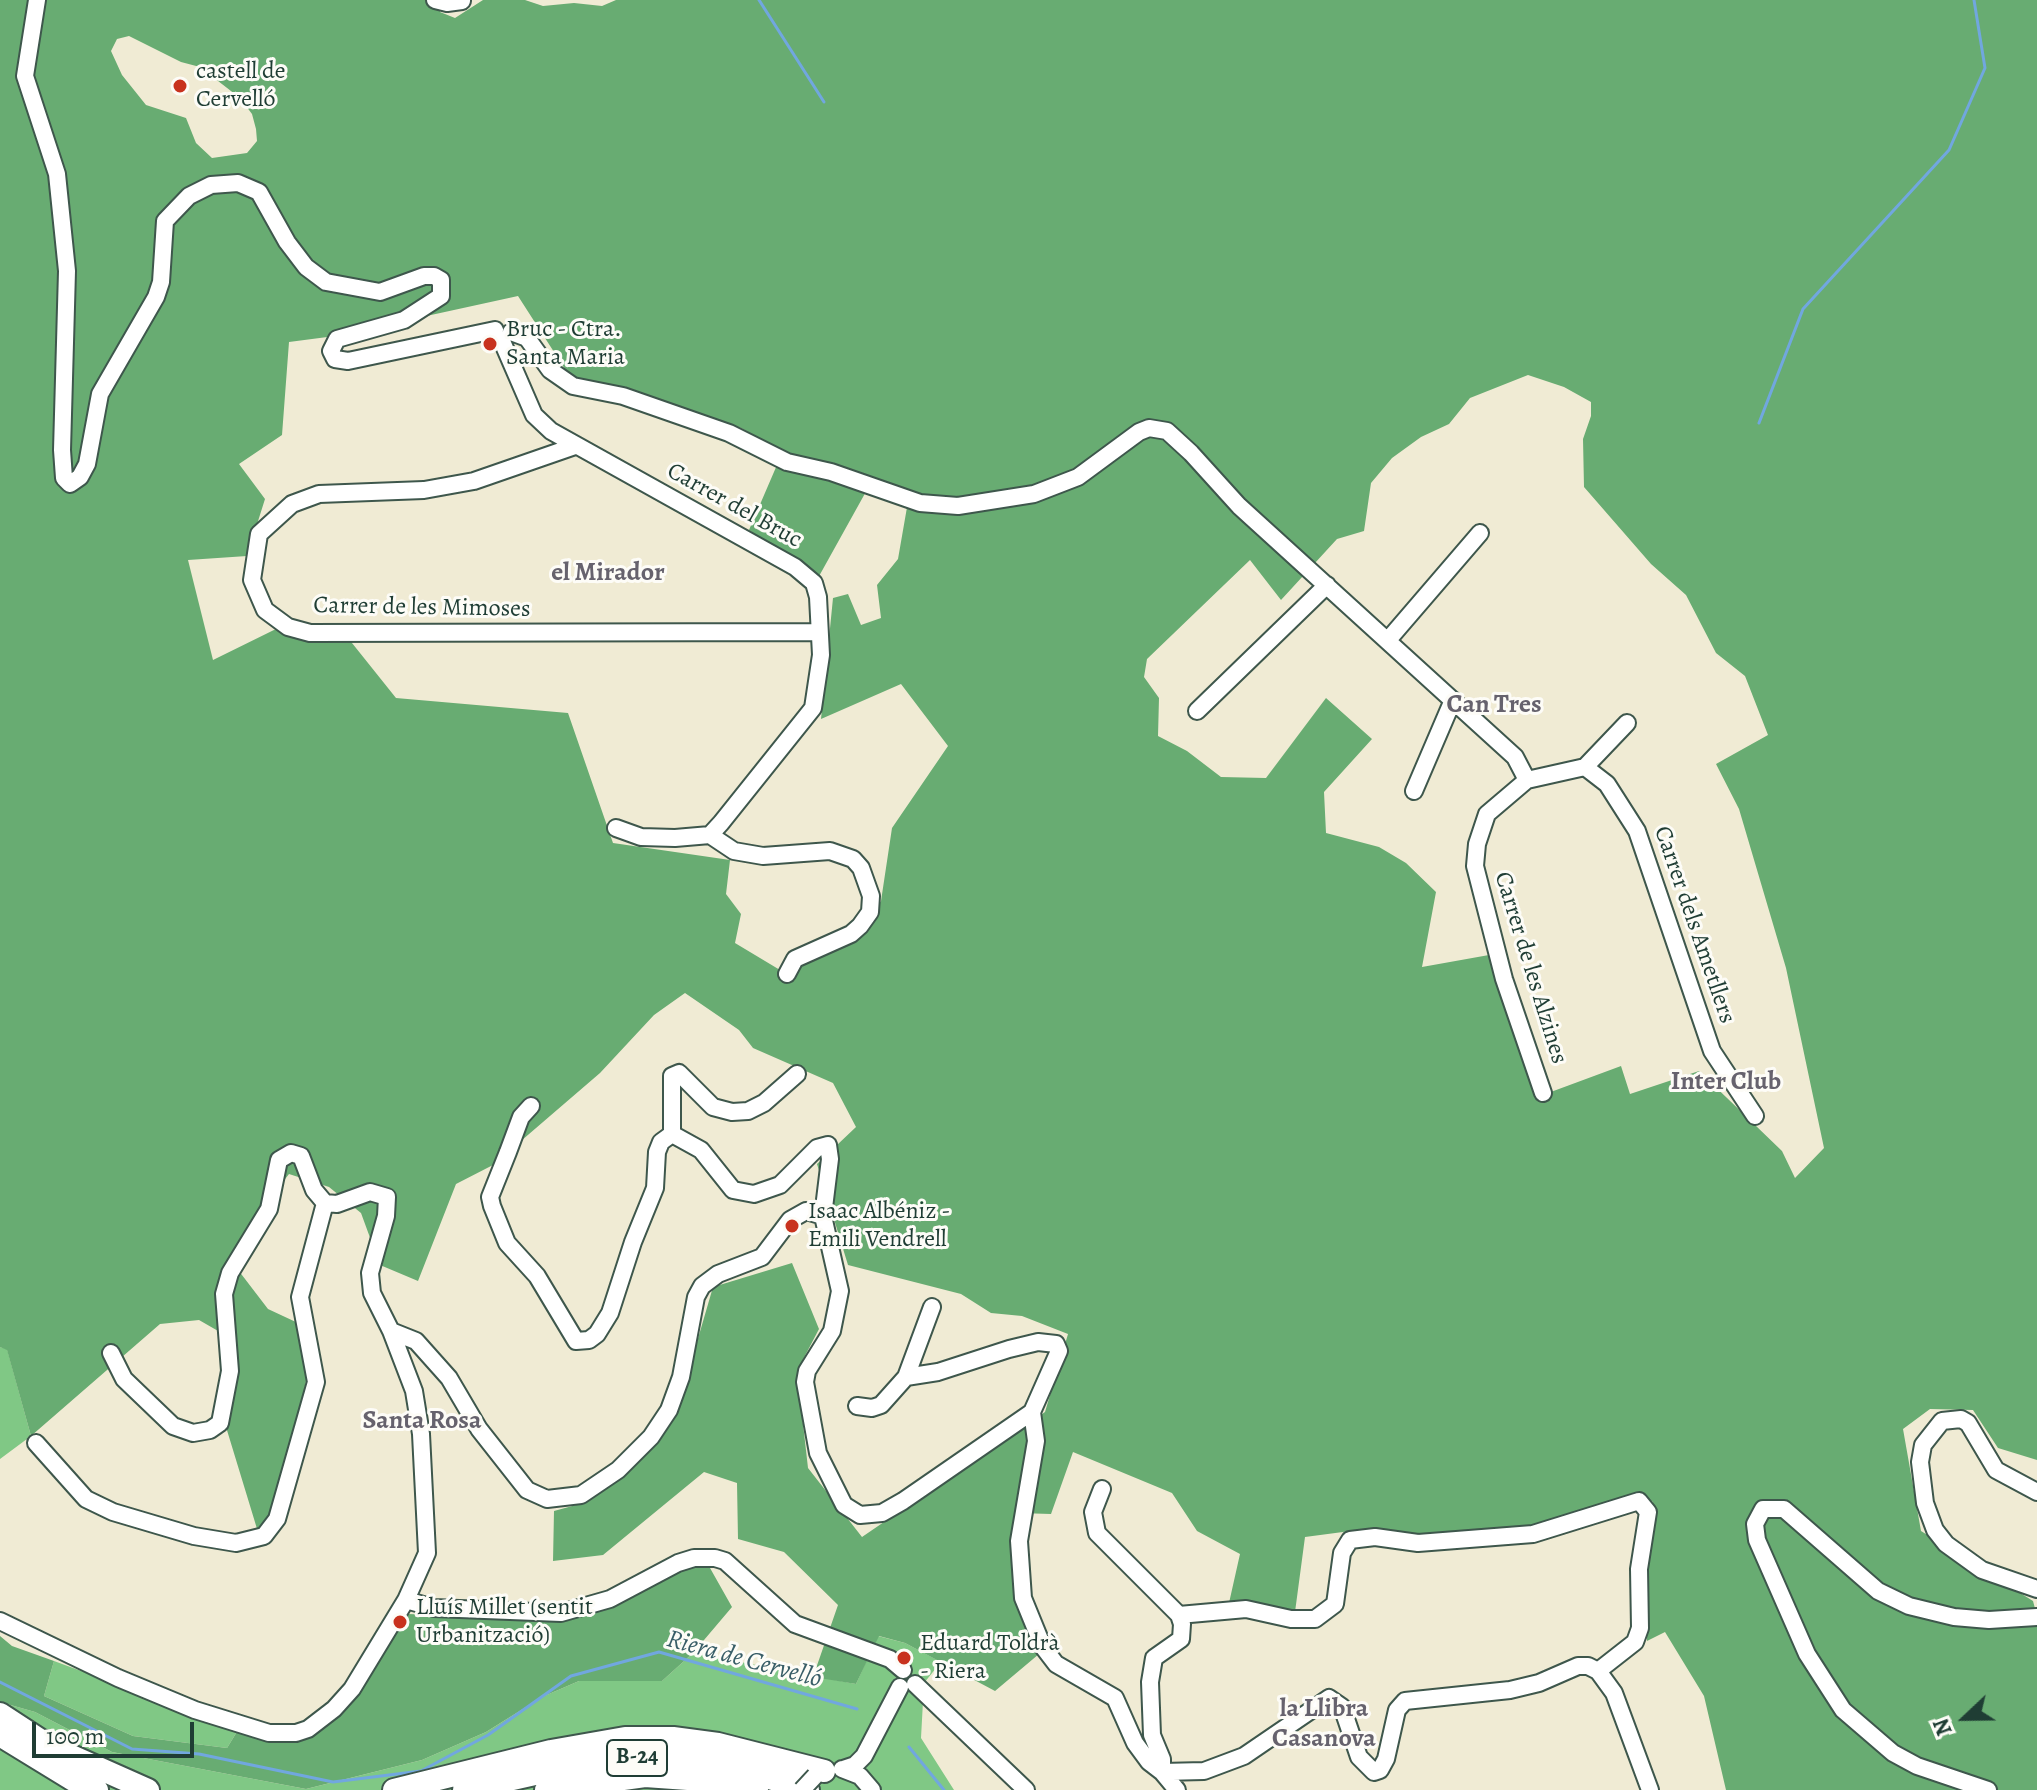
<!DOCTYPE html>
<html>
<head>
<meta charset="utf-8">
<style>
	body { margin:0 }
	#map { position:relative; width:2037px; height:1790px; overflow:hidden; background:#f0ebd4; font-family:Alegreya,serif }
	canvas { display:block }
	.north { position:absolute; left:1925px; top:1678px; width:80px; height:80px; -webkit-text-stroke:6px #fdfcf7; paint-order:stroke; rotate:248deg; font-size:22px; font-weight:700; line-height:32px; text-align:center; color:#1f3d34 }
	.north::after { content:''; display:block; margin:auto; width:28px; height:36px; background:#1f3d34; clip-path:polygon(50% 0,100% 100%,50% 72%,0 100%) }
	.scale { position:absolute; left:32px; top:1722px; width:162px; height:36px; box-sizing:border-box; border:4px solid #1f3d34; border-top:0; padding-left:10px; font-size:24px; line-height:28px; white-space:nowrap; color:#1f3d34; -webkit-text-stroke:6px #fdfcf7; paint-order:stroke }
</style>
</head>
<body>
<div id="map">
<canvas width="2037" height="1790"></canvas>
<div class="north">N</div>
<div class="scale">100 m</div>
</div>
<script>
const ctx = document.querySelector('canvas').getContext('2d');
ctx.lineJoin = 'round';
function fill(path, color) {
  ctx.fillStyle = color;
  ctx.fill(path, 'evenodd');
}
function shape(rows) {
  const path = new Path2D();
  for (const r of rows) {
    path.moveTo(r[0], r[1]);
    for (let i = 2; i < r.length; i += 2) path.lineTo(r[i], r[i + 1]);
  }
  return path;
}
function strokePath(path, color, width, dash) {
  ctx.strokeStyle = color;
  ctx.lineWidth = width;
  ctx.lineCap = dash ? 'butt' : 'round';
  ctx.setLineDash(dash || []);
  ctx.stroke(path);
}
function drawText(font, color, halo, rows, align = 'center') {
  ctx.font = font + ' Alegreya,serif';
  ctx.lineWidth = 6;
  ctx.setLineDash([]);
  ctx.textBaseline = 'middle';
  ctx.strokeStyle = halo;
  ctx.fillStyle = color;
  for (const [text, x, y, turn = 0] of rows) {
    ctx.save();
    ctx.translate(x, y);
    ctx.rotate((+turn || 0) * Math.PI / 180);
    ctx.textAlign = isNaN(turn) ? turn : align;
    if (halo) ctx.strokeText(text, 0, 0);
    ctx.fillText(text, 0, 0);
    ctx.restore();
  }
}
const green = shape([
	[0,1347,7,1349,31,1436,0,1459],
	[878,1636,905,1643,941,1662,924,1683,921,1738,954,1790,0,1790,0,1702,35,1712,112,1752,306,1789,422,1760,486,1732,542,1697,579,1681,662,1681,693,1653,856,1684],
	[54,1661,103,1679,238,1730,227,1748,133,1736,44,1696]
]);
const forest = shape([
	[0,0,440,0,440,12,455,18,483,0,525,0,543,6,574,3,602,6,616,0,2037,0,2037,1460,1998,1448,1973,1410,1930,1409,1903,1429,1921,1531,2033,1601,2037,1616,2037,1790,1726,1790,1704,1696,1665,1632,1647,1641,1646,1563,1653,1502,1636,1492,1531,1530,1418,1536,1358,1530,1305,1537,1295,1612,1271,1606,1229,1603,1240,1554,1197,1531,1172,1493,1073,1452,1051,1514,1018,1513,1013,1575,1039,1654,995,1691,905,1643,879,1636,856,1684,813,1677,838,1605,784,1552,738,1539,737,1483,704,1472,603,1555,553,1561,554,1511,587,1502,619,1478,661,1438,690,1366,713,1287,792,1263,819,1329,797,1371,808,1468,862,1537,1045,1412,1068,1334,1022,1316,991,1313,961,1294,848,1265,817,1164,856,1127,833,1083,753,1048,739,1030,685,993,654,1015,600,1073,493,1165,456,1184,418,1281,380,1265,361,1213,329,1187,289,1174,262,1209,232,1262,268,1309,298,1323,307,1377,279,1502,258,1532,226,1427,238,1373,232,1339,199,1320,160,1324,31,1436,7,1350,0,1347],
	[129,36,181,62,200,67,240,98,252,114,256,129,257,141,247,153,212,158,196,143,186,118,146,105,122,75,111,51,117,39],
	[518,296,572,380,622,389,741,428,783,451,749,530,818,578,873,479,910,490,898,559,877,585,881,618,861,625,848,594,833,598,821,719,901,684,948,746,892,828,881,901,854,940,780,970,735,943,741,914,726,894,730,860,613,843,568,713,396,698,348,638,280,627,213,660,188,560,247,556,265,499,239,464,282,435,289,342,335,336],
	[1528,375,1564,387,1591,402,1591,416,1583,439,1584,487,1651,564,1686,595,1716,653,1745,676,1768,735,1716,764,1739,809,1786,968,1824,1148,1795,1178,1782,1151,1699,1071,1630,1094,1621,1066,1540,1096,1489,955,1422,967,1436,892,1406,863,1379,847,1326,833,1324,792,1372,739,1326,698,1266,778,1221,777,1187,751,1158,736,1159,698,1144,677,1147,659,1250,560,1281,600,1337,539,1364,531,1371,483,1392,458,1421,437,1449,424,1470,398],
	[691,1563,710,1568,732,1607,693,1653,662,1681,579,1681,542,1697,486,1732,422,1760,306,1789,112,1752,35,1712,0,1702,0,1636,12,1646,54,1661,44,1696,133,1736,227,1748,238,1730,304,1738,341,1715,407,1614,563,1619]
]);
const stream = shape([
	[759,0,824,102],
	[1759,423,1803,309,1949,150,1985,68,1974,0],
	[0,1682,132,1749,199,1754,333,1782,421,1771,488,1735,571,1676,659,1652,857,1709],
	[909,1747,944,1790]
]);
const minor = shape([
	[37,0,25,76,57,174,67,271,62,450,64,478,70,484,80,477,87,464,100,394,156,297,161,282,165,221,189,196,211,185,238,183,259,192,287,242,306,267,326,282,380,292,424,276,434,276,441,280,441,296,404,320,337,339,331,351,335,359,348,361,495,330],
	[435,0,447,3,462,1],
	[511,332,527,338,550,370,573,386,623,396,729,433,787,462,831,472,920,503,958,506,1034,494,1078,477,1139,432,1149,428,1167,431,1191,453,1239,506,1515,757,1527,780],
	[501,339,534,415,551,431,795,567,814,583,818,597,821,655,813,708,721,823,710,835,675,838,641,837,616,828],
	[575,446,474,481,424,490,319,494,292,504,259,534,252,580,265,610,288,627,310,633,819,632],
	[1388,640,1480,533],
	[1197,711,1327,585],
	[1585,767,1627,723],
	[1414,791,1453,700],
	[710,835,734,851,763,856,830,851,853,859,861,868,871,896,870,912,860,926,851,934,795,959,787,974],
	[1543,1093,1504,979,1475,866,1477,844,1487,814,1527,780,1585,767,1607,784,1637,831,1712,1051,1755,1116],
	[531,1106,521,1117,508,1152,490,1197,492,1206,507,1243,537,1276,576,1341,589,1340,597,1334,610,1313,633,1242,655,1188,657,1152,661,1142,672,1134,701,1150,733,1190,754,1194,780,1185,817,1148,828,1145,830,1159,823,1216,840,1291,832,1331,807,1371,805,1382,818,1453,844,1505,860,1515,882,1513,903,1501,1032,1412,1059,1351,1056,1344,1038,1342,1009,1349,938,1372,906,1377,881,1405,872,1408,857,1406],
	[672,1134,672,1076,679,1073,713,1107,732,1112,748,1111,764,1103,797,1074],
	[391,1331,416,1341,449,1378,479,1429,527,1490,547,1499,581,1495,618,1470,651,1437,669,1410,681,1377,696,1297,702,1286,718,1274,762,1257,790,1220,806,1211,823,1216],
	[111,1353,124,1379,173,1426,193,1433,210,1430,220,1423,230,1371,224,1294,230,1273,269,1209,279,1160,291,1153,301,1156,314,1190,325,1203],
	[906,1377,932,1307],
	[1032,1412,1036,1441,1019,1541,1023,1598,1043,1647,1056,1664,1115,1698,1135,1743,1149,1762,1162,1772,1204,1771,1244,1756,1329,1698,1342,1707,1359,1757,1374,1772,1380,1770,1386,1759,1397,1710,1405,1701,1510,1690,1539,1683,1578,1666,1588,1666,1598,1671,1614,1693,1650,1790],
	[36,1443,86,1499,113,1512,194,1536,236,1543,264,1536,277,1519,316,1382,300,1297,325,1203],
	[1102,1489,1093,1512,1097,1533,1179,1615,1182,1624,1181,1639,1154,1658,1150,1682,1152,1735,1162,1759,1162,1772,1177,1790],
	[2037,1492,1996,1470,1968,1423,1961,1419,1942,1421,1923,1445,1920,1462,1925,1503,1935,1530,1946,1544,1982,1570,2037,1589],
	[406,1600,434,1608,561,1613,610,1599,678,1563,694,1558,715,1558,725,1561,795,1624,890,1659,903,1670],
	[1179,1615,1246,1609,1291,1619,1315,1619,1335,1604,1342,1553,1350,1540,1375,1537,1418,1543,1533,1534,1639,1501,1648,1512,1639,1569,1640,1628,1635,1642,1598,1671],
	[0,1621,118,1678,195,1710,269,1733,296,1733,308,1729,334,1709,352,1689,406,1600,427,1553,421,1434,414,1391,391,1331,372,1293,370,1273,386,1216,387,1197,370,1192,337,1204,325,1203],
	[915,1684,1026,1790],
	[842,1769,860,1776,872,1790],
	[843,1769,855,1765,864,1756,900,1687],
	[1988,1790,1917,1766,1893,1753,1843,1710,1807,1654,1757,1540,1755,1524,1763,1509,1784,1509,1878,1591,1909,1606,1954,1617,1989,1620,2037,1617]
]);
const highway = shape([
	[0,1714,49,1746,148,1790],
	[0,1735,75,1781,97,1790],
	[394,1790,551,1751,625,1738,673,1738,718,1744,824,1771],
	[464,1790,588,1762,675,1758,722,1763,808,1790],
	[546,1790,645,1776,716,1781,757,1790]
]);
const minorBridge = shape([
	[802,1790,815,1776]
]);
const markers = [
	[180,86,8,"#c8321e"],
	[490,344,8,"#c8321e"],
	[792,1226,8,"#c8321e"],
	[400,1622,8,"#c8321e"],
	[904,1658,8,"#c8321e"]
];
const shields = [
	[637,1758,60]
];
const shieldNames = [
	["B-24",637,1758]
];
const poiNames = [
	["castell de",196,72],
	["Cervelló",196,100],
	["Bruc - Ctra.",506,330],
	["Santa Maria",506,358],
	["Isaac Albéniz -",808,1212],
	["Emili Vendrell",808,1240],
	["Lluís Millet (sentit",416,1608],
	["Urbanització)",416,1636],
	["Eduard Toldrà",920,1644],
	["- Riera",920,1672]
];
const streetNames = [
	["Carrer del Bruc",734,506,29],
	["Carrer de les Mimoses",422,608,1],
	["Carrer dels Ametllers",1694,925,71],
	["Carrer de les Alzines",1530,968,73]
];
const neighbourhoodNames = [
	["el Mirador",608,574],
	["Can Tres",1494,706],
	["Inter Club",1726,1083],
	["Santa Rosa",422,1422],
	["la Llibra",1324,1710],
	["Casanova",1324,1740]
];
const waterNames = [
	["Riera de Cervelló",744,1660,15]
];
fill(green, '#80c885');
fill(forest, '#68ac72');
strokePath(stream, '#71a7df', 3);
strokePath(minor, '#3e574c', 20);
strokePath(highway, '#3e574c', 26);
strokePath(minor, '#fff', 16);
strokePath(highway, '#fff', 22);
strokePath(minorBridge, '#3e574c', 20, []);
strokePath(minorBridge, '#fff', 16);
for (const [x, y, r, color] of markers) {
  const dot = new Path2D();
  dot.arc(x, y, r, 0, 2 * Math.PI);
  ctx.fillStyle = color;
  ctx.fill(dot);
  strokePath(dot, '#fdfcf7', 3);
}
for (const [x, y, w] of shields) {
  const box = new Path2D();
  box.roundRect(x - w / 2, y - 18, w, 36, 6);
  ctx.fillStyle = '#fdfcf7';
  ctx.fill(box);
  strokePath(box, '#1f3d34', 2);
}
drawText('bold 22px', '#1f3d34', null, shieldNames);
drawText('24px', '#1f3d34', '#fdfcf7', poiNames, 'left');
drawText('24px', '#1f3d34', '#fdfcf7', streetNames);
drawText('bold 26px', '#66626d', '#fdfcf7', neighbourhoodNames);
drawText('italic 26px', '#385d67', '#fdfcf7', waterNames);
</script>
</body>
</html>
